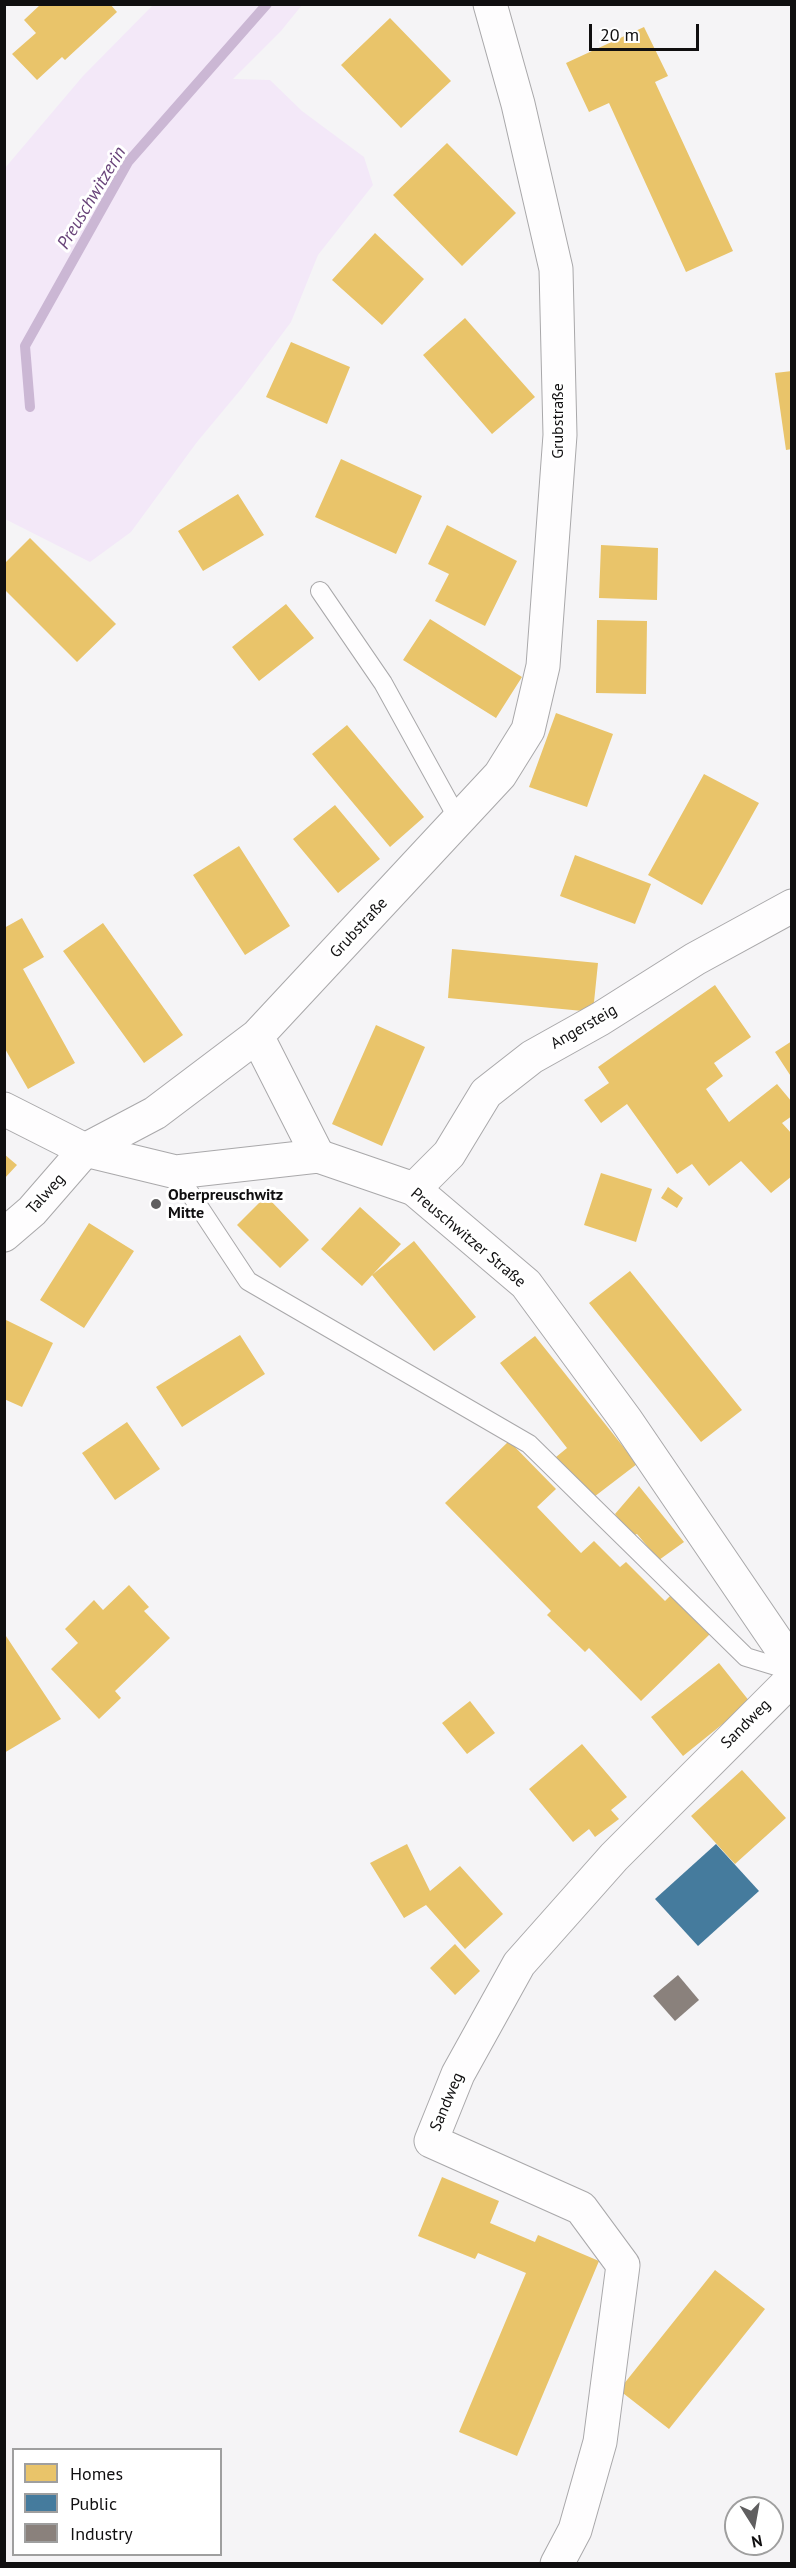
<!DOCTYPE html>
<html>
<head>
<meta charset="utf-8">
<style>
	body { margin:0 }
	#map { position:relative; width:796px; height:2568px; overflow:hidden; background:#f5f4f6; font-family:"PT Sans",sans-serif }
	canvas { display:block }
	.frame { position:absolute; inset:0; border:6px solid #100f10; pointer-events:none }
	.legend { position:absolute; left:12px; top:2448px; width:210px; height:108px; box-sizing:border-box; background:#fff; border:2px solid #9f9f9f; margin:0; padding:8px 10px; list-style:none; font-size:18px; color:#100f10 }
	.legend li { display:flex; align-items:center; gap:12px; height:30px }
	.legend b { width:30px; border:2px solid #9f9f9f }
	.north { position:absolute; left:724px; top:2496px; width:60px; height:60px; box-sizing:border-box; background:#fff; border:2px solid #9f9f9f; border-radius:50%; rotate:169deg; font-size:16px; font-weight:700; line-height:24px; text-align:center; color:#100f10 }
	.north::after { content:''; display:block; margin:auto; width:21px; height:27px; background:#605f60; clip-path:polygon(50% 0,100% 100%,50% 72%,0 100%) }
	.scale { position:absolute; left:589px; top:24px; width:110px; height:27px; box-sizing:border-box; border:3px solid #100f10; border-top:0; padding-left:8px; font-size:18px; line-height:21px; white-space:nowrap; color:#100f10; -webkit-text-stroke:4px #fff; paint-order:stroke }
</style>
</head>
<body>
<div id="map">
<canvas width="796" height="2568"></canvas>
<div class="frame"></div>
<ul class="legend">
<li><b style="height:16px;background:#e9c46a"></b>Homes</li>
<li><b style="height:16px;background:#457b9d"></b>Public</li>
<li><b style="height:16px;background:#8a817c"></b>Industry</li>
</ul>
<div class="north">N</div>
<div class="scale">20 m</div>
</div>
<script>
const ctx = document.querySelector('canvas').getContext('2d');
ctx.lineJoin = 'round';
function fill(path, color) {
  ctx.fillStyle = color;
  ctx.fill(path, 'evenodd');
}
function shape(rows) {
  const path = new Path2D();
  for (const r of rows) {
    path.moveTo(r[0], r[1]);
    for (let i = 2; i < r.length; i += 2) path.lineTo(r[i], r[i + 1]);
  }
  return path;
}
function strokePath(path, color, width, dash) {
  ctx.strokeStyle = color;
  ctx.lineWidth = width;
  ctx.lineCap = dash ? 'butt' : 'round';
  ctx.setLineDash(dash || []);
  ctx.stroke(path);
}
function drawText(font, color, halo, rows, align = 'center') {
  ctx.font = font + ' "PT Sans",sans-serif';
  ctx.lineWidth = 6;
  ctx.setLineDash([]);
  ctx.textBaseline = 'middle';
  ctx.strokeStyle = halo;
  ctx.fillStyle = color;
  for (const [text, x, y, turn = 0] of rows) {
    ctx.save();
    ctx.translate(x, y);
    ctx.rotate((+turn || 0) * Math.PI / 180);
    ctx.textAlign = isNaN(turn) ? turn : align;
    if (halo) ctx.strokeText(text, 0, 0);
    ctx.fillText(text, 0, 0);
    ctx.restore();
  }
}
const green = shape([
	[153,5,302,5,281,31,233,79,270,80,302,111,364,157,373,185,318,255,291,322,242,388,197,442,131,532,90,562,5,519,5,168,83,76]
]);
const homes = shape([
	[41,4,110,4,117,12,65,60,62,57,37,80,12,54,36,33,24,20],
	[390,18,451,81,401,128,341,65],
	[644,27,668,76,655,82,733,251,686,272,609,103,589,112,566,63],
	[447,143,516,213,462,266,393,195],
	[375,233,424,279,382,325,332,280],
	[465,318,535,397,492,434,423,355],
	[291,342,350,367,327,424,266,397],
	[792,371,792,449,786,450,775,373],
	[341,459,422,496,396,554,315,517],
	[238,494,264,535,203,571,178,531],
	[447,525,517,561,485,626,435,601,449,574,428,564],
	[30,538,116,624,77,662,4,589,4,564],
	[601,545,658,548,657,600,599,598],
	[286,604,314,638,259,681,232,647],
	[430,619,522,677,496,718,403,660],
	[597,620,647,621,646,694,596,693],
	[556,713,613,734,587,807,529,787],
	[347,725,424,817,390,847,312,754],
	[704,774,759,803,702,905,648,875],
	[335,805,380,859,338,893,293,839],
	[239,846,290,926,245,955,193,875],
	[575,855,651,884,635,924,560,896],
	[22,918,44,957,23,969,75,1063,28,1089,4,1047,4,928],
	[103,923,183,1035,144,1063,63,951],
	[452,949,598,963,593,1012,448,998],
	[715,985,751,1037,714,1063,723,1076,706,1089,729,1122,777,1084,792,1102,792,1116,782,1123,792,1134,792,1176,771,1193,741,1161,709,1186,692,1164,677,1174,627,1104,601,1123,584,1100,609,1083,598,1067],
	[376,1025,425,1047,382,1146,332,1124],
	[792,1041,792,1078,775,1052],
	[4,1154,17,1165,4,1179],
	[601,1173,652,1189,636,1242,584,1225],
	[668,1187,683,1198,677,1208,661,1198],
	[266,1196,309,1240,280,1268,237,1225],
	[360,1207,401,1244,362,1286,321,1249],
	[89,1223,134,1251,84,1328,40,1300],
	[414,1241,476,1317,434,1351,372,1275],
	[630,1271,742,1410,701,1442,589,1303],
	[4,1319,53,1343,22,1407,4,1399],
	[240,1335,265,1374,182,1427,156,1387],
	[535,1336,637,1464,590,1500,556,1457,567,1448,500,1363],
	[127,1422,160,1469,115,1500,82,1453],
	[509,1441,556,1489,537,1507,581,1553,594,1541,620,1567,626,1562,665,1601,671,1595,710,1634,641,1701,589,1648,585,1652,547,1615,551,1611,445,1503],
	[639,1486,684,1542,659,1560,637,1534,632,1536,615,1514],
	[129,1585,149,1607,144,1611,170,1638,115,1691,121,1698,99,1719,51,1669,78,1643,65,1629,94,1600,103,1610],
	[4,1633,61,1719,4,1753],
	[719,1663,750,1702,683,1756,651,1717],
	[470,1701,495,1733,467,1754,442,1723],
	[582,1744,627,1797,611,1810,619,1819,595,1837,589,1829,573,1842,529,1789],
	[742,1770,786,1818,735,1864,691,1816],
	[407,1844,430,1891,460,1866,503,1914,465,1949,426,1905,404,1918,370,1863],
	[455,1944,480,1971,455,1995,430,1968],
	[442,2177,499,2201,490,2223,535,2242,538,2235,599,2261,517,2456,459,2432,526,2273,478,2253,475,2259,418,2236],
	[715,2270,765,2309,669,2429,619,2390]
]);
const public = shape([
	[716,1844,759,1891,698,1946,655,1899]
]);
const industry = shape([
	[678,1975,699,2000,675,2021,653,1996]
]);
const stream = shape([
	[30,407,25,346,128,162,267,4]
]);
const lane = shape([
	[320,591,383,683,458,819],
	[176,1172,248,1281,529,1444,746,1657,792,1671]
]);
const street = shape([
	[257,1036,318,1156],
	[414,1189,449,1154,486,1093,532,1057,600,1019,695,959,792,906],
	[4,1235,32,1211,85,1150,155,1113,257,1036,500,775,528,730,543,666,560,435,556,269,518,104,490,4],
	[557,2564,575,2530,600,2442,623,2265,581,2208,431,2141,458,2074,519,1964,614,1857,792,1679]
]);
const secondary = shape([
	[4,1109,85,1150,176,1172,318,1156,414,1189,526,1284,626,1420,792,1664]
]);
const markers = [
	[156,1204,6,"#605f60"]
];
const streetNames = [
	["Grubstraße",558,421,-90],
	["Grubstraße",359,928,-47],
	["Angersteig",584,1027,-30],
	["Talweg",46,1194,-48],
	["Preuschwitzer Straße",468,1238,40],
	["Sandweg",746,1724,-45],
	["Sandweg",447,2102,-67]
];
const poiNames = [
	["Oberpreuschwitz",168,1195],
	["Mitte",168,1213]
];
const waterNames = [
	["Preuschwitzerin",92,198,-59]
];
fill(green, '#f3e8f8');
fill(homes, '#e9c46a');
fill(public, '#457b9d');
fill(industry, '#8a817c');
strokePath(stream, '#cbb7d4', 10);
strokePath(lane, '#a9a8aa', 20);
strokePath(street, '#a9a8aa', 35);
strokePath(secondary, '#a9a8aa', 35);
strokePath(lane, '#fefdfe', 18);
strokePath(street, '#fefdfe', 33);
strokePath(secondary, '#fefdfe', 33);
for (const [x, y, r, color] of markers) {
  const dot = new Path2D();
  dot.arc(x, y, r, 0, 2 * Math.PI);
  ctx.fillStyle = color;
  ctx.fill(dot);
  strokePath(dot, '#fff', 2);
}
drawText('16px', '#100f10', '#fff', streetNames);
drawText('bold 16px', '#100f10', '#fff', poiNames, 'left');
drawText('italic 18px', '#684379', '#fff', waterNames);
</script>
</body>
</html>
